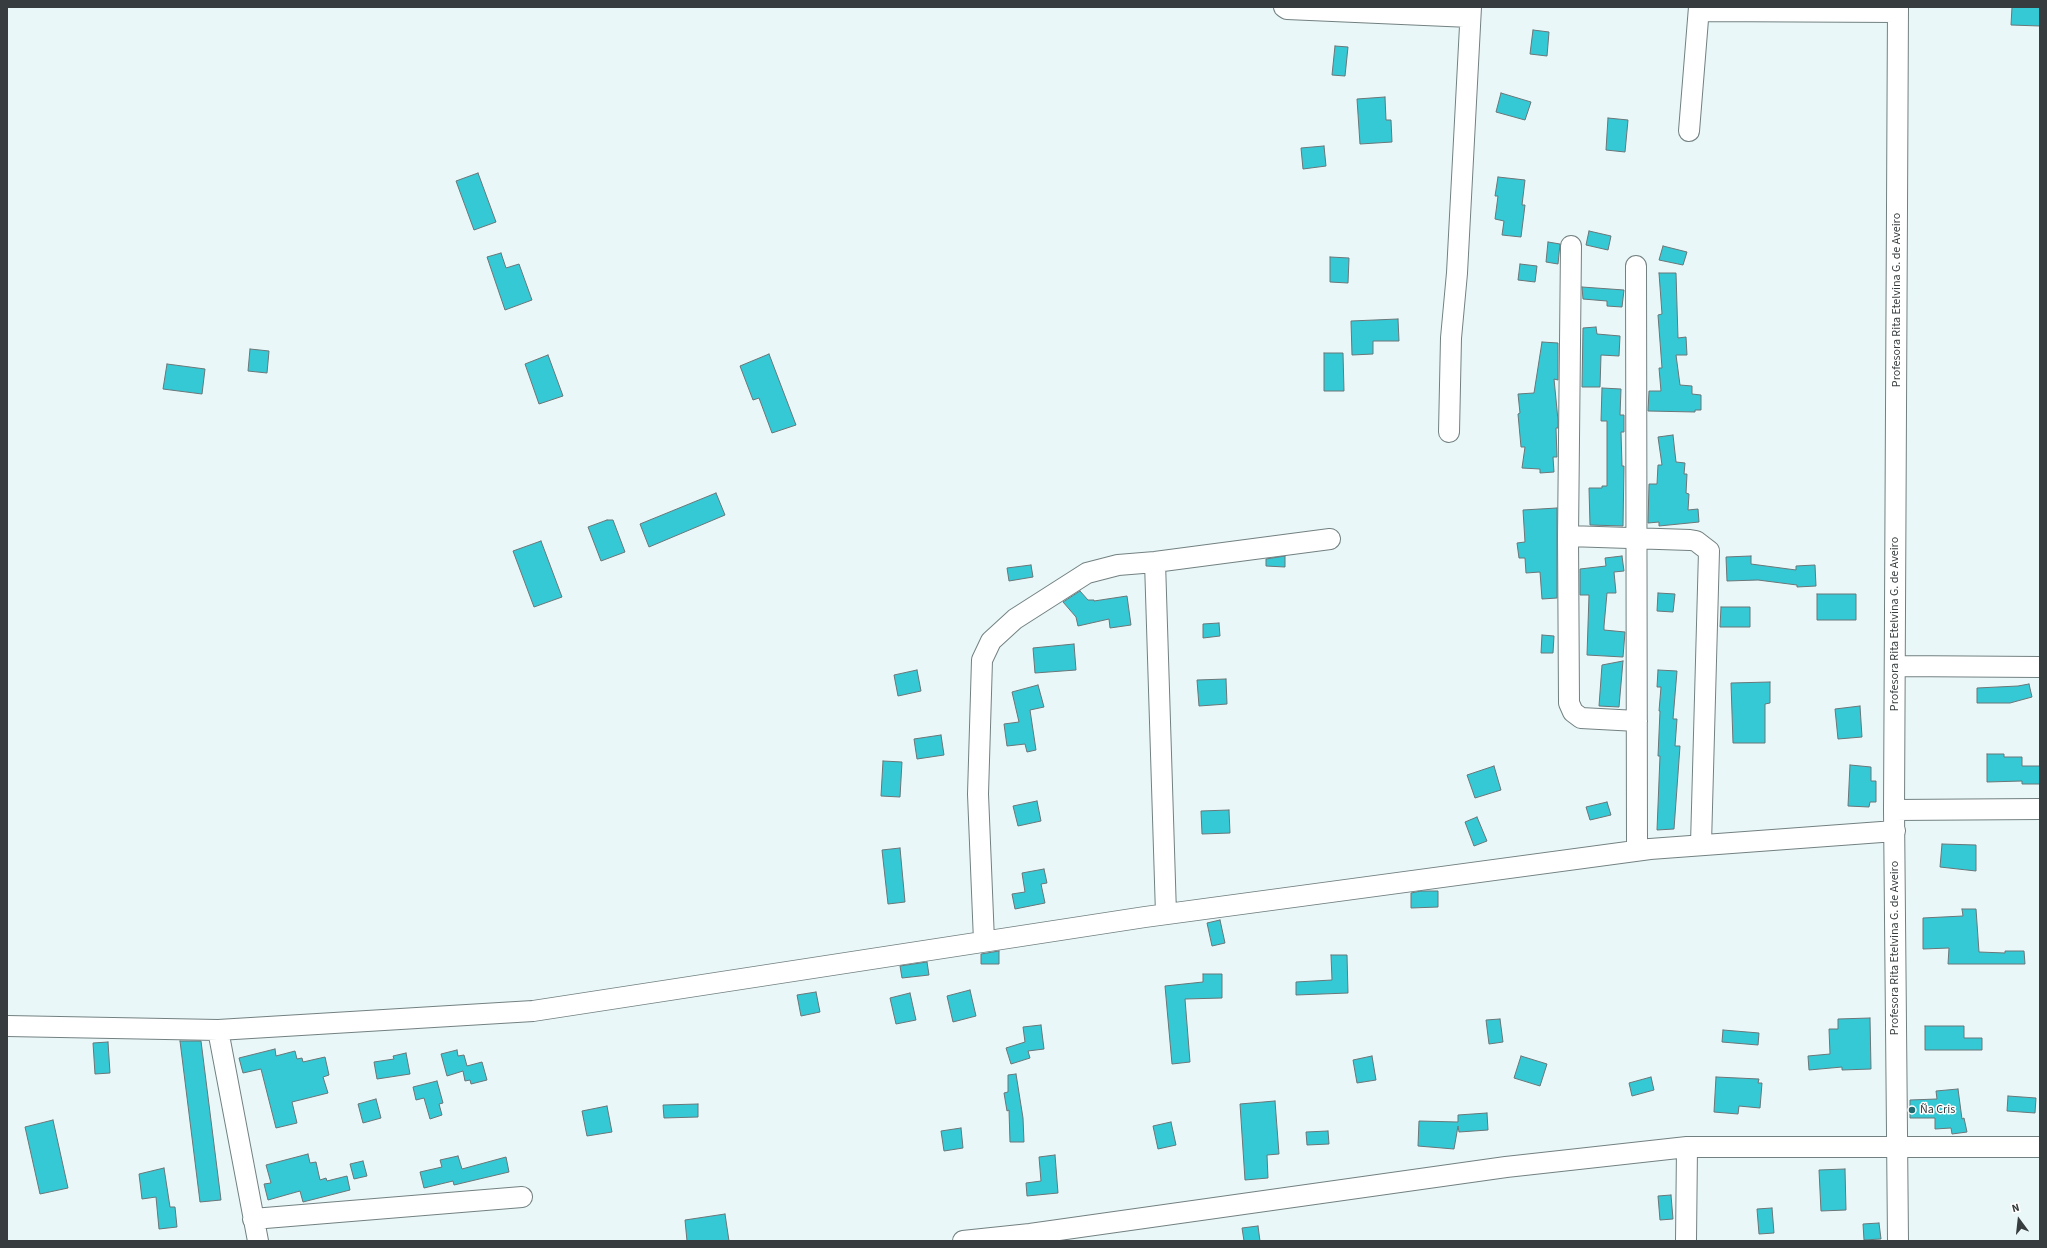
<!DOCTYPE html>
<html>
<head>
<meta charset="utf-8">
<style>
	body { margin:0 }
	#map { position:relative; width:2047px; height:1248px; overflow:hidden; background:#e9f7f8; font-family:"Source Sans 3",sans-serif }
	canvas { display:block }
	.frame { position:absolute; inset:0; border:8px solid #373d3e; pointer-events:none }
	.north { position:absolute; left:1999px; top:1200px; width:40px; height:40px; -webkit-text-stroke:3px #fff; paint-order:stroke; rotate:345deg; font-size:11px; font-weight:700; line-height:16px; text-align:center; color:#373d3e }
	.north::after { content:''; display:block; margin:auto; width:14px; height:18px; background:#373d3e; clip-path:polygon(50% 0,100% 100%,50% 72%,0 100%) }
</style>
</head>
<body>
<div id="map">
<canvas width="2047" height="1248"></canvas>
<div class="frame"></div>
<div class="north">N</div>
</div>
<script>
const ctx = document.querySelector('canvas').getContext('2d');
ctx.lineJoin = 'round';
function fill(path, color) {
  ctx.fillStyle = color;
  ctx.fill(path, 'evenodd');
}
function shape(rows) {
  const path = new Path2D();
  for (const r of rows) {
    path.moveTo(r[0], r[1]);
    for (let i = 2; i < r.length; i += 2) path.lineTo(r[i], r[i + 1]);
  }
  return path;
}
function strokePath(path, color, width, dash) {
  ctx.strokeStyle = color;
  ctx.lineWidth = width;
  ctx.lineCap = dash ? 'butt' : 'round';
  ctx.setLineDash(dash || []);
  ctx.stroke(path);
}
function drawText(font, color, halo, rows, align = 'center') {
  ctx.font = font + ' "Source Sans 3",sans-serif';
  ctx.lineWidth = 3;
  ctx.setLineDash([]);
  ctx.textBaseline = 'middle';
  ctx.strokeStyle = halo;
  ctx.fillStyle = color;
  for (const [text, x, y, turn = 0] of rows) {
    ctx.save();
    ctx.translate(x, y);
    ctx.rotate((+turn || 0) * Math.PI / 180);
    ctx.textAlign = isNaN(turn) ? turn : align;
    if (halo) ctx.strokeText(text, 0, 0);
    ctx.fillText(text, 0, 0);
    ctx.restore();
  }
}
const building = shape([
	[2012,7,2040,7,2040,26,2011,25,2012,7],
	[1533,30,1549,32,1547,56,1530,54,1533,30],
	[1335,46,1348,47,1345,76,1332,75,1335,46],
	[1501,93,1531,102,1525,120,1496,112,1501,93],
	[1385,97,1386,120,1391,120,1392,142,1360,144,1357,99,1385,97],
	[1608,118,1628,120,1625,152,1606,150,1608,118],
	[1324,146,1326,166,1303,169,1301,148,1324,146],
	[478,173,496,222,474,230,456,181,478,173],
	[1498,177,1525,180,1522,205,1525,205,1521,237,1502,235,1504,221,1495,219,1498,196,1495,196,1498,177],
	[1589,231,1611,236,1608,250,1586,245,1589,231],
	[1548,242,1560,244,1558,264,1546,262,1548,242],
	[1663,246,1687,252,1683,265,1659,260,1663,246],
	[501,253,506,268,519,264,532,300,505,310,487,257,501,253],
	[1330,257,1349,258,1348,283,1330,282,1330,257],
	[1520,264,1537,266,1535,282,1518,280,1520,264],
	[1659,273,1676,273,1678,338,1686,337,1687,355,1676,355,1680,385,1692,386,1692,394,1701,395,1701,410,1695,410,1695,412,1648,411,1649,391,1661,391,1659,368,1662,368,1658,315,1662,314,1659,273],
	[1582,287,1624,290,1622,307,1607,306,1607,301,1583,299,1582,287],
	[1398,319,1399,341,1373,341,1373,354,1352,355,1351,321,1398,319],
	[1596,327,1597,334,1620,336,1619,356,1601,355,1600,387,1582,387,1583,328,1596,327],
	[1542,342,1558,343,1558,380,1554,379,1558,420,1558,428,1556,428,1557,457,1553,457,1554,472,1540,473,1540,469,1522,468,1525,447,1521,447,1518,414,1520,413,1518,394,1534,393,1542,342],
	[250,349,269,351,267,373,248,371,250,349],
	[1324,353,1343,353,1344,391,1324,391,1324,353],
	[769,354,796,425,772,433,759,398,753,400,740,366,769,354],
	[548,355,563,396,539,404,525,364,548,355],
	[167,364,205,369,202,394,163,389,167,364],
	[1602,388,1621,389,1620,415,1624,415,1624,432,1621,432,1622,466,1624,466,1623,526,1590,525,1589,488,1602,488,1602,486,1607,486,1607,421,1601,421,1602,388],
	[1673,435,1676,462,1685,463,1684,474,1687,474,1686,493,1689,494,1688,510,1698,509,1699,522,1659,526,1659,522,1648,523,1649,484,1657,484,1658,465,1662,465,1658,437,1673,435],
	[716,493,725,515,649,547,640,524,716,493],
	[1557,508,1557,598,1542,599,1540,572,1526,573,1525,558,1519,558,1517,543,1525,542,1523,510,1557,508],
	[607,520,613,520,625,552,601,561,588,527,607,520],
	[541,541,562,597,534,607,513,551,541,541],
	[1285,556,1285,567,1266,566,1266,559,1285,556],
	[1622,556,1624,571,1614,572,1616,593,1607,593,1604,626,1604,630,1625,632,1623,657,1587,655,1589,595,1580,595,1580,569,1606,566,1605,558,1622,556],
	[1751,556,1751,564,1796,570,1796,566,1815,565,1816,586,1797,587,1797,585,1758,580,1727,581,1726,557,1751,556],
	[1031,565,1033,577,1009,581,1007,568,1031,565],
	[1080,591,1088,600,1094,600,1094,601,1127,596,1131,625,1110,628,1109,619,1078,626,1076,617,1063,602,1080,591],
	[1658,593,1675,594,1673,612,1657,611,1658,593],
	[1817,594,1856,594,1856,620,1817,620,1817,594],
	[1721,607,1750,607,1750,627,1720,627,1721,607],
	[1219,623,1220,636,1203,638,1203,624,1219,623],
	[1542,635,1554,636,1553,653,1541,653,1542,635],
	[1074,644,1076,670,1035,673,1033,648,1074,644],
	[1623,661,1619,707,1599,706,1602,665,1623,661],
	[917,670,921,691,898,696,894,675,917,670],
	[1658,670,1677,671,1673,719,1677,719,1675,746,1680,746,1674,829,1657,830,1660,756,1658,756,1660,711,1659,711,1661,687,1657,687,1658,670],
	[1226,679,1227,704,1199,706,1197,680,1226,679],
	[1770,682,1770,703,1765,704,1765,743,1733,743,1731,683,1770,682],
	[2029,684,2032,697,2010,703,1977,703,1977,688,2018,686,2029,684],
	[1038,685,1044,707,1030,710,1036,750,1027,752,1025,744,1007,746,1004,724,1019,722,1012,692,1038,685],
	[1860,706,1862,737,1838,739,1835,709,1860,706],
	[941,735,944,755,917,759,914,739,941,735],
	[1987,754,2004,754,2004,757,2022,757,2022,766,2040,766,2040,784,2022,784,2022,781,1987,782,1987,754],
	[883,761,902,762,900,797,881,796,883,761],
	[1850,765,1871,767,1871,781,1876,781,1876,802,1870,802,1869,807,1848,806,1850,765],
	[1494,766,1501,790,1475,798,1467,775,1494,766],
	[1037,801,1041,821,1018,826,1013,806,1037,801],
	[1607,802,1611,815,1590,820,1586,807,1607,802],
	[1229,810,1230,833,1202,834,1201,811,1229,810],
	[1477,817,1487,841,1474,846,1465,822,1477,817],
	[1942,844,1976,845,1976,871,1940,867,1942,844],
	[900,848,905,902,888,904,882,850,900,848],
	[1044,869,1047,883,1041,884,1045,903,1015,909,1012,894,1025,892,1022,873,1044,869],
	[1421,891,1438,891,1438,907,1411,908,1411,893,1421,891],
	[1962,909,1976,909,1979,952,2005,953,2005,951,2024,951,2025,964,1948,964,1949,948,1923,949,1923,918,1963,916,1962,909],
	[1220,920,1225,943,1212,946,1207,923,1220,920],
	[999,951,999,964,981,964,981,954,999,951],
	[1331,955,1347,955,1348,993,1296,995,1296,982,1332,980,1331,955],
	[927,962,929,975,902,978,900,966,927,962],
	[1203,974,1222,974,1222,998,1185,999,1190,1062,1172,1064,1165,986,1203,982,1203,974],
	[970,990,976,1016,953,1022,947,996,970,990],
	[816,992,820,1012,801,1016,797,995,816,992],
	[910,993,916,1020,896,1024,890,998,910,993],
	[1870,1018,1871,1069,1842,1070,1842,1067,1809,1070,1808,1056,1830,1054,1829,1029,1838,1029,1838,1019,1870,1018],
	[1500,1019,1503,1042,1489,1044,1486,1020,1500,1019],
	[1041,1025,1044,1049,1028,1051,1030,1058,1011,1064,1006,1048,1025,1042,1023,1027,1041,1025],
	[1925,1026,1964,1026,1964,1038,1982,1038,1982,1050,1925,1050,1925,1026],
	[1723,1030,1759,1033,1758,1045,1722,1042,1723,1030],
	[180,1041,201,1041,221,1200,200,1202,180,1041],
	[108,1042,110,1073,95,1074,93,1043,108,1042],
	[275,1049,276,1056,295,1051,297,1059,302,1058,303,1062,325,1057,329,1075,323,1077,328,1093,292,1102,297,1123,276,1128,261,1069,243,1073,239,1058,275,1049],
	[457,1050,458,1056,464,1055,467,1066,482,1062,487,1080,471,1084,470,1080,465,1081,463,1071,447,1076,441,1054,457,1050],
	[406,1053,410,1074,377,1079,374,1062,394,1059,393,1056,406,1053],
	[1372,1056,1376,1080,1357,1083,1353,1060,1372,1056],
	[1521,1056,1547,1064,1540,1086,1514,1078,1521,1056],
	[1016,1074,1023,1118,1024,1142,1010,1142,1009,1110,1007,1111,1004,1093,1008,1092,1008,1075,1016,1074],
	[1651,1077,1654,1090,1632,1096,1629,1083,1651,1077],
	[1716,1077,1759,1079,1758,1083,1762,1083,1760,1108,1739,1106,1738,1114,1714,1112,1716,1077],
	[437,1081,443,1103,439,1104,442,1115,430,1119,424,1098,416,1100,413,1087,437,1081],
	[1958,1089,1962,1119,1964,1118,1967,1132,1952,1134,1951,1128,1935,1129,1935,1118,1910,1118,1910,1100,1937,1099,1936,1091,1958,1089],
	[2008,1096,2036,1098,2035,1113,2007,1111,2008,1096],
	[376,1099,381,1118,363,1123,358,1104,376,1099],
	[1275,1101,1279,1154,1267,1155,1268,1178,1245,1180,1240,1104,1275,1101],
	[698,1104,698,1117,664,1118,663,1105,698,1104],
	[607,1106,612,1132,587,1136,582,1111,607,1106],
	[1487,1113,1488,1130,1459,1132,1458,1126,1454,1149,1418,1146,1419,1121,1458,1122,1458,1115,1487,1113],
	[53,1120,68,1188,40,1194,25,1127,53,1120],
	[1171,1122,1176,1145,1158,1149,1153,1126,1171,1122],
	[961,1128,963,1148,944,1151,941,1131,961,1128],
	[1328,1131,1329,1144,1307,1145,1306,1132,1328,1131],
	[308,1154,310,1163,316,1162,320,1180,326,1178,327,1181,347,1176,350,1190,303,1202,300,1191,268,1200,264,1184,271,1183,266,1165,308,1154],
	[1055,1155,1058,1193,1027,1196,1026,1183,1041,1181,1039,1157,1055,1155],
	[458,1156,462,1169,506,1157,509,1172,454,1185,453,1181,424,1188,420,1172,442,1167,440,1160,458,1156],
	[363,1161,367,1176,354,1179,350,1164,363,1161],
	[164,1168,170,1207,175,1207,177,1227,159,1229,156,1197,142,1199,139,1174,164,1168],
	[1845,1169,1846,1210,1821,1211,1819,1170,1845,1169],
	[1671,1195,1673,1219,1660,1220,1658,1196,1671,1195],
	[1772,1208,1774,1233,1759,1234,1757,1209,1772,1208],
	[725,1214,729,1241,687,1241,685,1220,725,1214],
	[1879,1223,1881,1239,1864,1240,1863,1224,1879,1223],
	[1258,1226,1260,1241,1244,1241,1242,1228,1258,1226]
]);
const minor = shape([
	[1284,7,1287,9,1470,17],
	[1699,11,1898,12],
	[1689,131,1699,7],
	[1571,246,1568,536,1569,703,1573,712,1581,718,1637,721],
	[1636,266,1637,850],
	[1449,432,1451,338,1457,273,1471,7],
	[1568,536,1690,540,1696,541,1709,551,1701,844],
	[1155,562,1166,914],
	[1895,666,2040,667],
	[1894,810,2040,809],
	[984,941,978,794,982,660,991,641,1015,619,1087,573,1118,565,1155,562,1330,539],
	[7,1026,218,1030,533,1011,1145,917,1650,849,1895,831],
	[218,1030,258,1241],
	[253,1219,522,1197],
	[963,1241,1030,1234,1506,1167,1687,1147,2040,1147],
	[1686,1241,1687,1147],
	[1898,1241,1894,810,1898,7]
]);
const markers = [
	[1912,1110,4,"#1f6b71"]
];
const streetNames = [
	["Profesora Rita Etelvina G. de Aveiro",1897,300,-90],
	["Profesora Rita Etelvina G. de Aveiro",1895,624,-90],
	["Profesora Rita Etelvina G. de Aveiro",1895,948,-90]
];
const poiNames = [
	["Ña Cris",1920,1110]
];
fill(building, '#35c9d5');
strokePath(building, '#6a7678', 1);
strokePath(minor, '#738081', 22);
strokePath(minor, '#fff', 20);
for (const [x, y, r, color] of markers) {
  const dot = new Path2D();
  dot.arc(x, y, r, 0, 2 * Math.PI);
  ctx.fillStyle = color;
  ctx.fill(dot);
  strokePath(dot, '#fff', 1.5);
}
drawText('12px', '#373d3e', '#fff', streetNames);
drawText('12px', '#373d3e', '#fff', poiNames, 'left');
</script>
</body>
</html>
